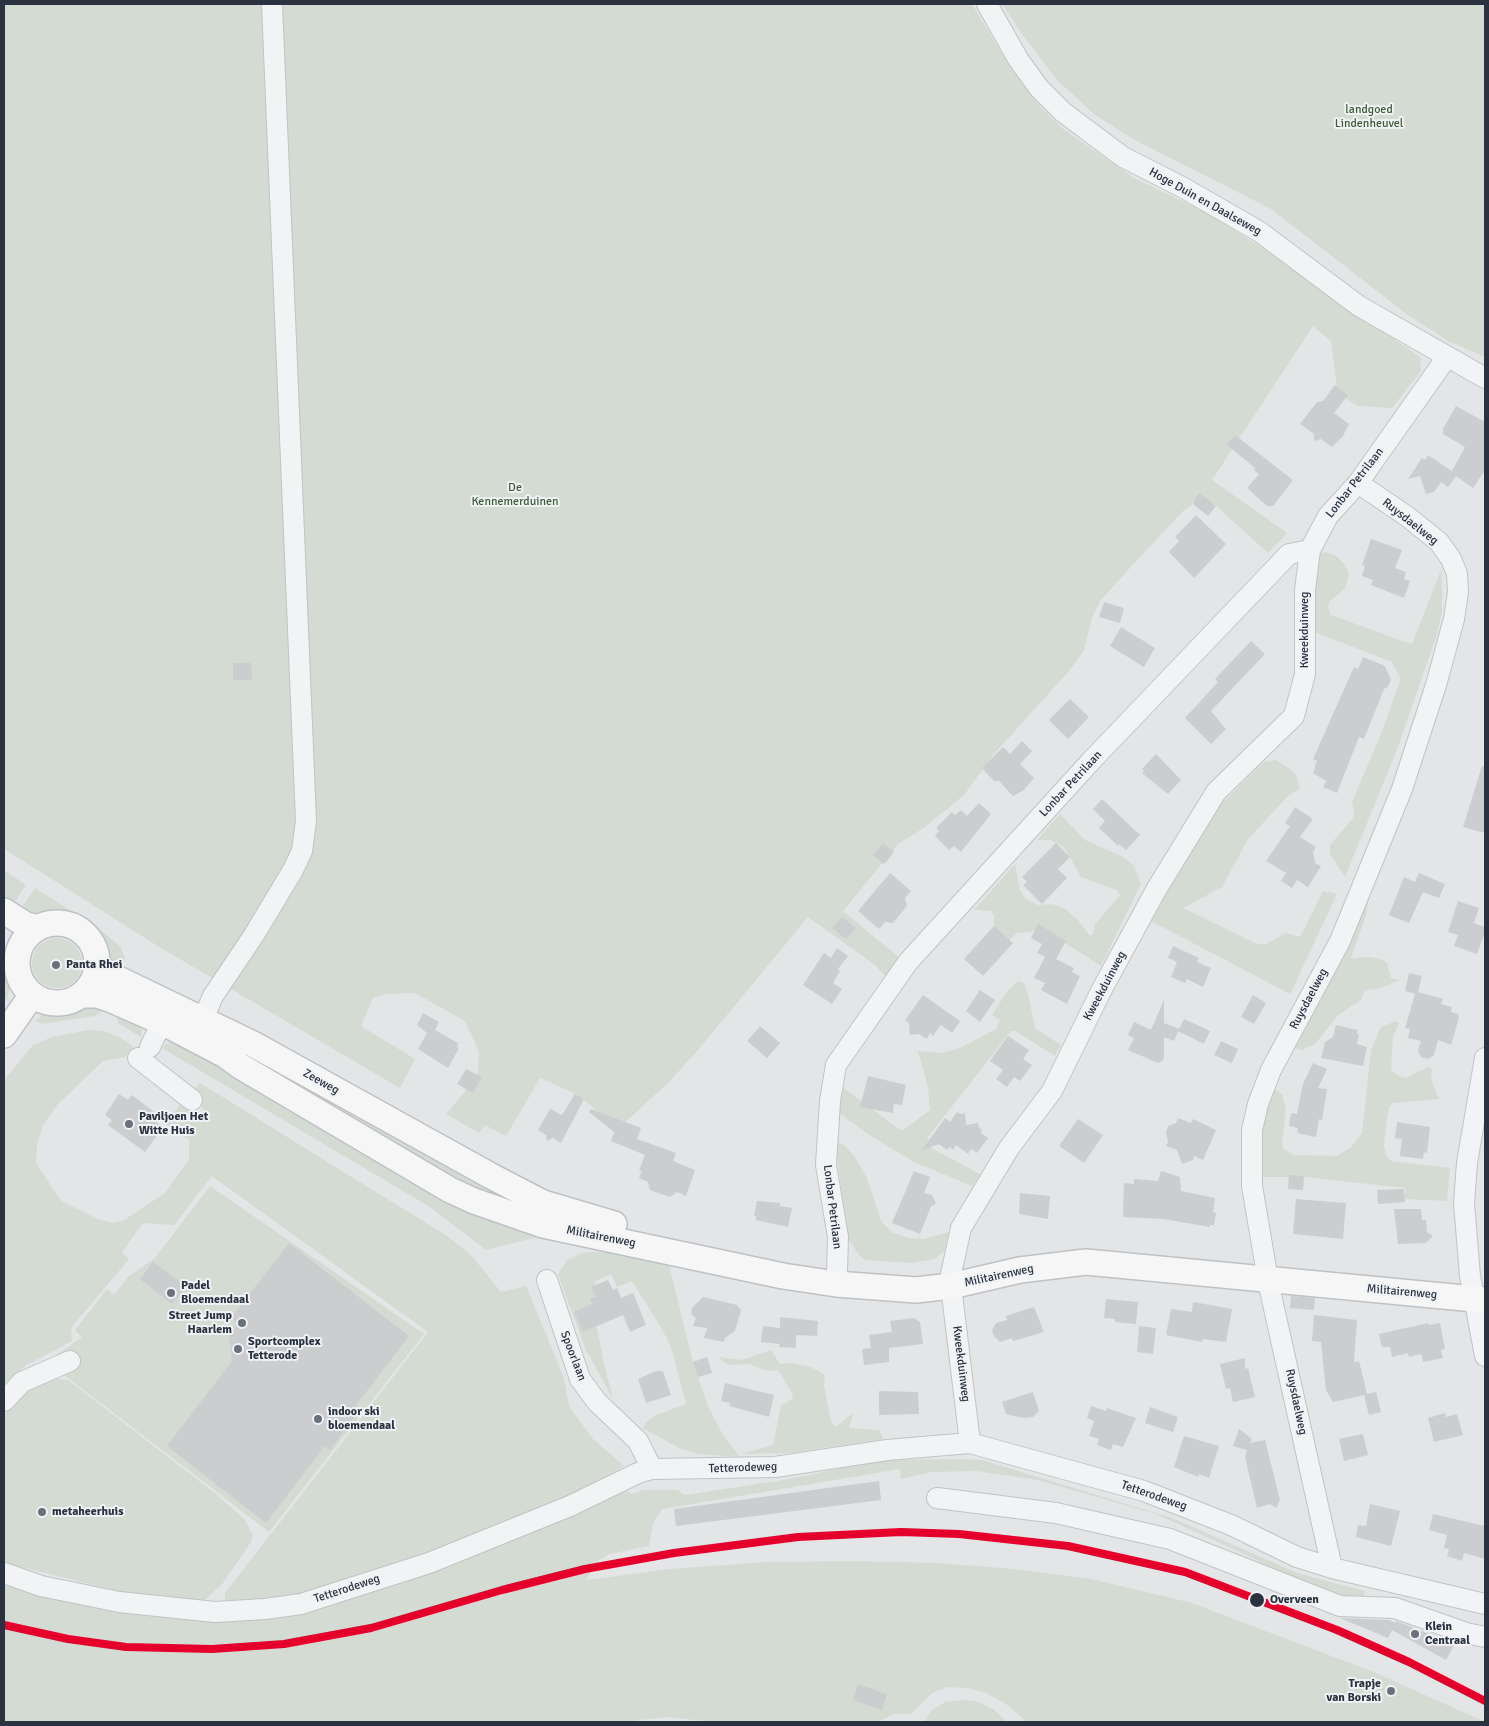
<!DOCTYPE html>
<html>
<head>
<meta charset="utf-8">
<style>
	body { margin:0 }
	#map { position:relative; width:1489px; height:1726px; overflow:hidden; background:#e3e5e7; font-family:Signika,sans-serif }
	canvas { display:block }
	.frame { position:absolute; inset:0; border:5px solid #2a3240; pointer-events:none }
</style>
</head>
<body>
<div id="map">
<canvas width="1489" height="1726"></canvas>
<div class="frame"></div>
</div>
<script>
const ctx = document.querySelector('canvas').getContext('2d');
ctx.lineJoin = 'round';
function fill(path, color) {
  ctx.fillStyle = color;
  ctx.fill(path, 'evenodd');
}
function shape(rows) {
  const path = new Path2D();
  for (const r of rows) {
    if (r.length === 3) {
      path.moveTo(r[0] + r[2], r[1]);
      path.arc(r[0], r[1], r[2], 0, 2 * Math.PI);
      continue;
    }
    path.moveTo(r[0], r[1]);
    for (let i = 2; i < r.length; i += 2) path.lineTo(r[i], r[i + 1]);
  }
  return path;
}
function strokePath(path, color, width, dash) {
  ctx.strokeStyle = color;
  ctx.lineWidth = width;
  ctx.lineCap = dash ? 'butt' : 'round';
  ctx.setLineDash(dash || []);
  ctx.stroke(path);
}
function drawText(font, color, halo, rows, align = 'center') {
  ctx.font = font + ' Signika,sans-serif';
  ctx.lineWidth = 4;
  ctx.setLineDash([]);
  ctx.textBaseline = 'middle';
  ctx.strokeStyle = halo;
  ctx.fillStyle = color;
  for (const [text, x, y, turn = 0] of rows) {
    ctx.save();
    ctx.translate(x, y);
    ctx.rotate((+turn || 0) * Math.PI / 180);
    ctx.textAlign = isNaN(turn) ? turn : align;
    if (halo) ctx.strokeText(text, 0, 0);
    ctx.fillText(text, 0, 0);
    ctx.restore();
  }
}
const green = shape([
	[4,4,972,4,1011,69,1037,103,1063,129,1134,178,1207,213,1270,253,1420,357,1421,371,1392,408,1358,406,1345,398,1337,389,1331,341,1313,326,1212,480,1287,533,1268,553,1213,503,1193,504,1183,511,1128,570,1101,600,1092,617,1084,650,1069,671,993,755,964,795,925,827,898,844,843,911,901,959,886,977,875,965,808,917,698,1050,668,1083,623,1124,607,1122,593,1107,572,1092,540,1078,506,1136,485,1125,479,1133,446,1114,468,1088,478,1072,479,1052,465,1021,415,993,386,994,373,998,361,1026,415,1059,400,1088,161,948,4,849],
	[1002,4,1485,4,1485,357,1448,341,1408,315,1271,209,1131,138,1094,114,1057,80,1022,34],
	[1326,552,1336,556,1344,564,1349,574,1345,588,1329,602,1328,607,1331,615,1408,643,1412,644,1441,570,1442,589,1442,612,1436,637,1398,747,1345,877,1330,854,1330,845,1353,818,1354,811,1352,802,1381,734,1401,679,1392,662,1312,631,1315,555],
	[1276,760,1291,770,1296,775,1300,788,1288,796,1248,839,1222,887,1183,908,1257,944,1266,944,1286,933,1300,937,1323,891,1337,894,1290,994,1151,921,1197,836,1220,805,1264,762],
	[1060,814,1085,840,1125,858,1134,866,1141,884,1101,966,1045,930,1017,933,1008,941,994,929,994,915,991,911,974,910,1015,864,1020,890,1026,899,1038,905,1052,904,1064,908,1078,920,1090,936,1093,934,1095,924,1120,895,1117,890,1081,877,1064,847,1050,840,1037,840],
	[4,870,26,885,11,908,4,903],
	[35,888,97,927,121,947,125,959,118,973,105,958,101,940,96,933,81,920,62,914,31,918,18,913],
	[1369,894,1366,915,1351,958,1371,957,1383,960,1387,963,1391,978,1400,980,1378,989,1365,990,1361,1000,1338,1015,1315,1044,1302,1050,1291,1047],
	[57,963,25],
	[4,947,9,956,11,979,7,1001,4,997],
	[1018,981,1024,983,1028,994,1035,1028,1061,1045,1055,1056,1015,1031,1011,1031,928,1137,931,1148,980,1174,972,1186,914,1162,868,1134,835,1110,842,1087,902,1131,930,1110,928,1087,918,1051,942,1053,960,1048,996,1029,1000,1020,992,1015,1008,990],
	[129,991,536,1206,484,1199],
	[83,1005,105,1005,99,1014,94,1016,43,1024,35,1021,45,1013,68,1010],
	[119,1011,142,1023,141,1037,118,1023,117,1016],
	[1396,1021,1399,1023,1393,1037,1391,1070,1399,1076,1406,1078,1429,1067,1432,1070,1431,1080,1439,1099,1393,1103,1389,1107,1387,1118,1384,1146,1386,1155,1391,1161,1450,1168,1447,1201,1405,1199,1405,1188,1305,1177,1260,1177,1260,1135,1266,1105,1273,1088,1282,1094,1286,1109,1282,1144,1284,1149,1293,1155,1337,1156,1351,1147,1362,1133,1371,1050,1381,1027],
	[88,1030,103,1031,117,1036,133,1046,125,1057,103,1061,58,1104,43,1125,37,1145,36,1163,61,1201,98,1219,114,1223,124,1220,165,1193,189,1160,189,1140,166,1124,181,1103,205,1119,207,1117,194,1090,200,1083,447,1236,470,1254,501,1292,526,1286,564,1378,569,1406,593,1439,624,1466,563,1501,466,1540,315,1592,234,1604,225,1600,225,1593,428,1332,212,1176,174,1225,143,1223,122,1252,129,1259,71,1328,72,1341,25,1366,4,1387,4,1080,33,1045,52,1037],
	[177,1041,536,1228,537,1237,486,1250,430,1207,162,1048,166,1044],
	[835,1141,844,1145,854,1156,867,1178,881,1221,893,1233,909,1238,924,1239,949,1232,944,1251,935,1259,911,1263,865,1260,859,1255,849,1240,847,1231],
	[210,1186,424,1334,269,1532,47,1362,82,1337,75,1330,107,1289,114,1295,128,1277,155,1258],
	[585,1252,606,1252,669,1265,693,1362,708,1406,724,1437,740,1457,699,1454,679,1448,643,1428,646,1422,656,1415,686,1404,671,1347,663,1331,632,1281,617,1287,611,1274,595,1281,594,1313,604,1364,613,1399,586,1350,558,1275,567,1260],
	[771,1350,780,1364,790,1363,811,1367,825,1375,824,1385,831,1422,836,1427,853,1413,849,1428,879,1430,883,1439,790,1453,742,1454,773,1445,781,1405,793,1399,791,1391,778,1370,768,1371,749,1364,728,1365,718,1357,742,1360],
	[55,1379,68,1380,216,1494,244,1519,253,1535,251,1542,223,1583,205,1600,177,1602,139,1596,4,1563,4,1414,29,1389,42,1382],
	[961,1459,982,1460,1172,1518,1297,1573,1364,1591,1365,1600,1340,1597,1291,1579,1257,1560,1156,1514,1038,1480,976,1471,931,1472,901,1479,900,1469,662,1509,653,1523,649,1546,609,1554,598,1561,586,1580,670,1569,767,1562,855,1561,938,1563,1014,1569,1091,1579,1192,1603,1376,1673,1485,1722,1027,1722,1006,1704,986,1693,968,1688,947,1687,932,1693,911,1714,894,1714,877,1722,714,1722,666,1717,624,1722,4,1722,4,1583,134,1611,184,1619,236,1619,375,1589,502,1544,627,1491,632,1494,643,1490,677,1490,685,1495,790,1479,878,1460],
	[961,1700,976,1701,993,1709,1007,1722,924,1722,931,1711,945,1702]
]);
const building = shape([
	[1335,385,1348,395,1334,413,1349,424,1343,436,1332,447,1321,439,1314,441,1314,434,1300,424,1317,402,1323,401],
	[1456,406,1485,422,1485,470,1473,488,1456,476,1448,487,1441,482,1434,492,1426,494,1420,476,1408,479,1422,458,1425,460,1428,455,1452,471,1465,447,1443,434,1443,429],
	[1235,435,1293,480,1273,506,1267,506,1247,488,1259,474,1254,470,1255,468,1227,445],
	[1199,493,1216,506,1208,516,1194,505,1194,500],
	[1196,515,1226,544,1194,578,1169,552,1179,541,1175,537],
	[1371,539,1402,550,1395,568,1406,572,1404,579,1410,581,1404,598,1371,585,1373,580,1362,576,1365,566,1362,565],
	[1104,602,1124,608,1120,623,1099,617],
	[1121,627,1155,648,1144,667,1110,646],
	[1251,641,1265,654,1211,711,1226,729,1211,744,1185,718,1218,682,1215,679],
	[1363,657,1385,666,1391,680,1388,687,1384,689,1364,739,1359,737,1337,793,1323,787,1326,781,1313,773,1317,761,1313,759,1354,667,1358,669],
	[233,663,251,663,252,680,233,680],
	[1070,699,1089,717,1068,739,1049,720],
	[1022,741,1032,751,1020,764,1034,778,1024,790,1013,796,999,781,994,781,982,768,1003,747,1010,754],
	[1156,754,1181,780,1168,794,1142,773,1144,771,1142,769],
	[1482,766,1485,767,1485,833,1463,827],
	[1102,799,1140,835,1126,850,1119,844,1118,846,1099,828,1105,821,1093,809],
	[979,803,991,814,961,852,954,846,949,850,935,836,939,831,936,828,952,812,955,815,961,810,967,816],
	[1295,807,1313,819,1300,837,1316,847,1313,852,1315,863,1321,866,1308,887,1297,880,1292,888,1281,881,1286,873,1266,861,1290,826,1285,823],
	[883,843,894,852,884,864,873,855],
	[1056,843,1070,857,1058,869,1067,878,1042,904,1023,885,1027,882,1022,877],
	[890,873,911,891,905,898,907,906,893,923,885,922,879,929,858,911],
	[1419,873,1445,884,1439,898,1423,892,1409,923,1389,915,1404,877,1415,882],
	[1458,901,1479,908,1474,923,1485,927,1485,932,1477,954,1454,946,1458,935,1448,932],
	[842,917,856,928,846,939,832,928],
	[1038,924,1066,941,1056,959,1074,968,1072,972,1080,976,1067,1004,1041,990,1045,983,1034,978,1045,957,1037,953,1042,944,1031,938],
	[994,926,1013,943,983,976,964,959],
	[1173,946,1199,958,1197,962,1211,968,1203,987,1187,979,1185,983,1171,977,1177,962,1168,958],
	[837,948,848,956,838,969,840,971,833,983,842,989,832,1004,803,985,824,953,831,958],
	[1409,973,1422,976,1418,992,1443,999,1441,1004,1452,1007,1451,1012,1458,1014,1459,1018,1451,1045,1438,1040,1434,1055,1428,1059,1421,1057,1418,1051,1421,1041,1408,1038,1410,1029,1405,1028,1415,994,1405,991],
	[980,990,995,1000,980,1022,966,1011],
	[923,995,960,1021,952,1033,941,1025,933,1036,930,1033,927,1039,919,1034,910,1035,909,1023,905,1020],
	[1253,995,1266,1003,1254,1024,1241,1017],
	[1164,1000,1164,1023,1179,1029,1174,1041,1164,1037,1164,1056,1163,1060,1158,1063,1128,1050,1134,1038,1128,1035,1134,1022,1151,1030],
	[423,1013,439,1022,435,1030,458,1043,457,1047,459,1048,448,1068,418,1049,427,1033,417,1025],
	[1184,1019,1210,1031,1204,1044,1178,1031],
	[1336,1025,1357,1030,1357,1034,1359,1034,1357,1044,1367,1047,1363,1066,1321,1058,1325,1042,1333,1037],
	[760,1026,780,1043,767,1058,747,1041],
	[1008,1036,1029,1050,1023,1059,1032,1065,1020,1081,1014,1077,1007,1087,996,1079,1003,1070,990,1061],
	[1221,1041,1238,1049,1232,1063,1214,1055],
	[1313,1063,1327,1069,1318,1088,1327,1089,1322,1120,1319,1119,1316,1137,1297,1133,1298,1128,1289,1126,1291,1113,1297,1114,1303,1084],
	[466,1069,482,1077,473,1093,457,1084],
	[868,1076,906,1085,902,1105,894,1104,893,1113,860,1107],
	[119,1094,128,1100,132,1095,158,1115,154,1120,163,1127,145,1152,108,1125,112,1120,105,1115],
	[575,1094,584,1099,561,1143,553,1138,547,1141,546,1135,538,1130,550,1109,562,1115],
	[591,1109,641,1128,637,1139,676,1153,673,1161,695,1170,686,1196,677,1192,670,1197,650,1190,648,1182,639,1178,642,1171,639,1171,645,1155,611,1141,614,1132,589,1112],
	[957,1112,961,1114,965,1113,966,1125,978,1123,979,1128,982,1130,981,1133,988,1138,977,1153,971,1149,968,1154,956,1145,953,1150,950,1147,947,1150,939,1144,922,1150,945,1118,950,1122],
	[1178,1118,1191,1123,1193,1119,1216,1130,1203,1160,1194,1156,1193,1160,1182,1164,1177,1150,1166,1146,1168,1142,1166,1133,1168,1126,1176,1123],
	[1078,1119,1103,1135,1084,1163,1059,1146],
	[1397,1122,1430,1127,1427,1153,1424,1152,1423,1159,1400,1156,1402,1139,1395,1138],
	[914,1171,930,1177,924,1193,932,1195,936,1204,931,1206,920,1234,892,1223],
	[1161,1171,1180,1177,1181,1191,1215,1198,1213,1212,1216,1213,1214,1225,1210,1225,1210,1227,1164,1219,1123,1217,1124,1183,1134,1184,1134,1179,1158,1181],
	[1289,1175,1304,1176,1303,1190,1288,1189],
	[1404,1189,1405,1202,1378,1204,1377,1190],
	[1020,1193,1050,1196,1048,1219,1019,1214],
	[1296,1199,1346,1203,1343,1239,1293,1234],
	[757,1201,780,1203,780,1206,792,1208,788,1227,756,1220,756,1216,754,1216],
	[1394,1209,1421,1209,1422,1220,1426,1220,1427,1232,1433,1236,1426,1243,1398,1244],
	[289,1243,409,1336,350,1413,355,1416,330,1450,325,1446,266,1523,167,1446,232,1361,229,1335,238,1323,231,1318],
	[153,1262,187,1287,172,1304,140,1279],
	[608,1280,613,1290,617,1288,621,1298,633,1293,646,1325,630,1332,623,1315,583,1332,574,1312,592,1304,590,1299,596,1297,591,1287],
	[1291,1296,1315,1298,1314,1310,1290,1308],
	[703,1297,737,1305,741,1310,735,1331,725,1338,724,1342,704,1338,707,1328,693,1326,696,1318,691,1314,692,1308],
	[1106,1299,1138,1302,1136,1324,1115,1322,1115,1319,1104,1318],
	[1193,1302,1232,1309,1226,1342,1203,1339,1202,1342,1166,1335,1171,1309,1192,1312],
	[1034,1307,1044,1332,1013,1341,1012,1338,1000,1342,994,1336,992,1330,996,1323,1007,1320,1006,1316],
	[1314,1315,1357,1320,1354,1362,1359,1361,1367,1394,1376,1392,1381,1412,1369,1415,1364,1395,1333,1402,1326,1390,1321,1342,1312,1341],
	[780,1317,818,1321,817,1336,796,1335,796,1348,779,1347,780,1344,761,1342,763,1326,780,1328],
	[914,1318,920,1322,923,1344,889,1348,889,1362,864,1365,862,1349,871,1348,869,1335,892,1332,890,1321],
	[1428,1323,1429,1325,1440,1323,1445,1349,1441,1350,1443,1358,1423,1362,1421,1354,1409,1357,1408,1353,1392,1357,1390,1347,1382,1347,1379,1334],
	[1139,1326,1156,1328,1153,1354,1137,1352],
	[707,1357,712,1373,698,1377,693,1362],
	[1245,1358,1245,1369,1248,1368,1255,1397,1233,1402,1230,1388,1226,1389,1220,1364],
	[656,1371,663,1371,671,1395,646,1403,638,1379],
	[725,1383,774,1395,769,1417,729,1406,730,1403,721,1401],
	[879,1391,918,1392,919,1414,879,1415],
	[1033,1392,1039,1411,1033,1417,1022,1418,1006,1414,1002,1402],
	[1091,1406,1106,1411,1107,1408,1136,1418,1123,1447,1113,1444,1111,1450,1097,1445,1099,1439,1089,1436,1094,1421,1087,1418],
	[1150,1407,1178,1417,1173,1432,1145,1423],
	[1445,1413,1446,1417,1457,1414,1463,1435,1434,1442,1428,1418],
	[1239,1429,1252,1439,1250,1443,1265,1440,1280,1500,1276,1508,1270,1504,1257,1508,1245,1457,1247,1450,1233,1446],
	[1363,1434,1368,1455,1344,1461,1339,1439],
	[1184,1436,1219,1446,1209,1478,1199,1474,1198,1477,1174,1467],
	[879,1481,881,1500,676,1526,674,1509],
	[1370,1504,1400,1511,1391,1546,1356,1537,1358,1525,1366,1526],
	[1433,1514,1485,1526,1485,1559,1464,1553,1462,1561,1447,1556,1449,1549,1444,1548,1447,1535,1429,1530],
	[1340,1618,1389,1620,1395,1623,1396,1621,1455,1644,1446,1660,1392,1630,1388,1638],
	[858,1684,887,1694,882,1710,853,1700]
]);
const minor = shape([
	[987,4,1018,59,1039,88,1063,112,1123,157,1182,187,1260,232,1359,306,1485,378],
	[203,1019,213,996,254,935,293,870,302,851,306,821,272,4],
	[150,1047,162,1022],
	[138,1058,192,1100],
	[1485,1058,1467,1163,1464,1203,1470,1276,1485,1356],
	[837,1272,838,1237,826,1165,830,1101,836,1065,908,962,1092,760,1289,554,1310,550],
	[547,1280,580,1379,597,1402,638,1441,652,1469],
	[4,1401,22,1382,70,1361],
	[970,1443,951,1286,951,1274,961,1228,1009,1148,1052,1091,1101,991,1156,890,1216,792,1294,716,1305,674,1305,590,1310,550,1328,516,1358,483,1447,357],
	[937,1498,1056,1513,1170,1539,1340,1606,1395,1608,1466,1633,1485,1637],
	[1332,1568,1269,1286,1252,1186,1252,1130,1258,1104,1271,1070,1340,941,1402,789,1436,685,1454,619,1458,592,1457,574,1451,559,1439,542,1408,517,1358,483],
	[4,1573,41,1586,119,1602,215,1612,265,1609,301,1604,429,1563,570,1506,638,1473,652,1469,775,1467,887,1450,970,1443,1144,1491,1231,1525,1297,1557,1332,1568,1485,1604]
]);
const major = shape([
	[4,911,26,925,38,928],
	[57,963,40],
	[98,965,106,973,253,1044,491,1176,543,1203,614,1224],
	[82,995,97,995,112,1000,162,1022,225,1055,240,1066,450,1190,474,1201,543,1225,783,1276,836,1284,916,1290,951,1286,1020,1270,1086,1262,1485,1300],
	[4,1035,32,995]
]);
const rail1 = shape([
	[4,1625,68,1639,126,1647,212,1649,284,1644,371,1628,502,1590,585,1569,674,1553,798,1537,901,1532,959,1534,1068,1546,1185,1572,1337,1630,1409,1662,1485,1701]
]);
const markers = [
	[56,965,5,"#6b717a"],
	[129,1124,5,"#6b717a"],
	[171,1293,5,"#6b717a"],
	[242,1323,5,"#6b717a"],
	[238,1349,5,"#6b717a"],
	[318,1419,5,"#6b717a"],
	[42,1512,5,"#6b717a"],
	[1257,1600,8,"#2a3240"],
	[1415,1634,5,"#6b717a"],
	[1391,1691,5,"#6b717a"]
];
const parkNames = [
	["landgoed",1369,110],
	["Lindenheuvel",1369,124],
	["De",515,488],
	["Kennemerduinen",515,502]
];
const streetNames = [
	["Hoge Duin en Daalseweg",1205,202,29],
	["Lonbar Petrilaan",1355,483,-52],
	["Ruysdaelweg",1410,522,38],
	["Kweekduinweg",1305,630,-90],
	["Lonbar Petrilaan",1071,784,-47],
	["Kweekduinweg",1105,986,-62],
	["Ruysdaelweg",1309,999,-62],
	["Zeeweg",321,1082,29],
	["Lonbar Petrilaan",832,1207,83],
	["Militairenweg",601,1237,11],
	["Militairenweg",999,1276,-12],
	["Militairenweg",1402,1292,5],
	["Spoorlaan",573,1356,69],
	["Kweekduinweg",961,1364,83],
	["Ruysdaelweg",1296,1402,78],
	["Tetterodeweg",743,1468,-2],
	["Tetterodeweg",1154,1496,19],
	["Tetterodeweg",347,1589,-18]
];
const poiNames = [
	["Panta Rhei",66,965],
	["Paviljoen Het",139,1117],
	["Witte Huis",139,1131],
	["Padel",181,1286],
	["Bloemendaal",181,1300],
	["Street Jump",232,1316,"right"],
	["Haarlem",232,1330,"right"],
	["Sportcomplex",248,1342],
	["Tetterode",248,1356],
	["indoor ski",328,1412],
	["bloemendaal",328,1426],
	["metaheerhuis",52,1512],
	["Klein",1425,1627],
	["Centraal",1425,1641],
	["Trapje",1381,1684,"right"],
	["van Borski",1381,1698,"right"]
];
const stopNames = [
	["Overveen",1270,1600]
];
fill(green, '#d4dbd3');
fill(building, '#cbcdcf');
strokePath(minor, '#c1c3c5', 22);
strokePath(major, '#bec2c5', 28);
strokePath(minor, '#f1f3f4', 20);
strokePath(major, '#f6f6f6', 25);
strokePath(rail1, '#e4002b', 8);
for (const [x, y, r, color] of markers) {
  const dot = new Path2D();
  dot.arc(x, y, r, 0, 2 * Math.PI);
  ctx.fillStyle = color;
  ctx.fill(dot);
  strokePath(dot, '#f0f3f6', 2);
}
drawText('12px', '#3f5b37', '#f0f3f6', parkNames);
drawText('12px', '#2a3240', '#f0f3f6', streetNames);
drawText('bold 12px', '#2a3240', '#f0f3f6', poiNames, 'left');
drawText('bold 12px', '#2a3240', '#f0f3f6', stopNames, 'left');
</script>
</body>
</html>
